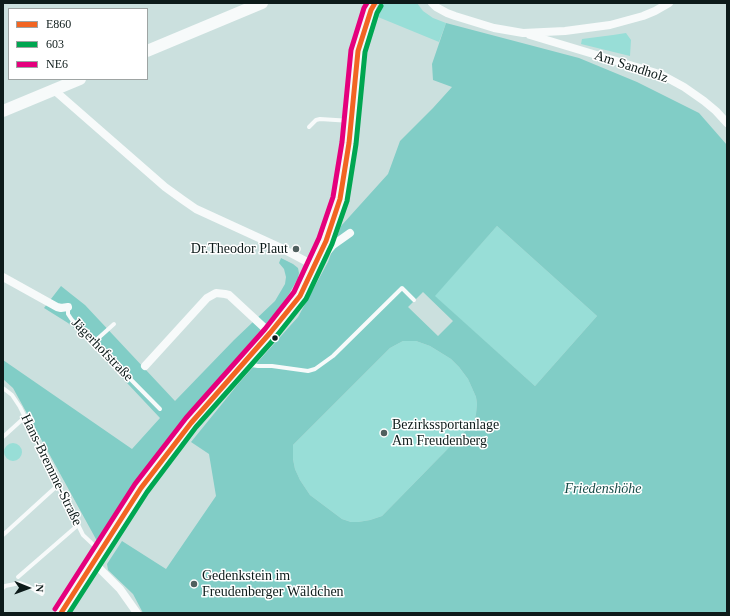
<!DOCTYPE html>
<html>
<head>
<meta charset="utf-8">
<style>
	body { margin:0 }
	#map { position:relative; width:730px; height:616px; overflow:hidden; background:#cbe0de; font-family:Georgia,serif }
	canvas { display:block }
	.frame { position:absolute; inset:0; border:4px solid #0d1b1a; pointer-events:none }
	.legend { position:absolute; left:8px; top:8px; width:140px; height:72px; box-sizing:border-box; background:#fff; border:1px solid #9ea4a3; margin:0; padding:5px 7px; list-style:none; font-size:12px; color:#0d1b1a }
	.legend li { display:flex; align-items:center; gap:8px; height:20px }
	.legend b { width:20px; border:1px solid #9ea4a3 }
	.north { position:absolute; left:8px; top:568px; width:40px; height:40px; -webkit-text-stroke:3px #fff; paint-order:stroke; rotate:91deg; font-size:11px; font-weight:700; line-height:16px; text-align:center; color:#0d1b1a }
	.north::after { content:''; display:block; margin:auto; width:14px; height:18px; background:#0d1b1a; clip-path:polygon(50% 0,100% 100%,50% 72%,0 100%) }
</style>
</head>
<body>
<div id="map">
<canvas width="730" height="616"></canvas>
<div class="frame"></div>
<ul class="legend">
<li><b style="height:5px;background:#f26522"></b>E860</li>
<li><b style="height:5px;background:#00a651"></b>603</li>
<li><b style="height:5px;background:#e5007d"></b>NE6</li>
</ul>
<div class="north">N</div>
</div>
<script>
const ctx = document.querySelector('canvas').getContext('2d');
ctx.lineJoin = 'round';
function fill(path, color) {
  ctx.fillStyle = color;
  ctx.fill(path, 'evenodd');
}
function shape(rows) {
  const path = new Path2D();
  for (const r of rows) {
    if (r.length === 3) {
      path.moveTo(r[0] + r[2], r[1]);
      path.arc(r[0], r[1], r[2], 0, 2 * Math.PI);
      continue;
    }
    path.moveTo(r[0], r[1]);
    for (let i = 2; i < r.length; i += 2) path.lineTo(r[i], r[i + 1]);
  }
  return path;
}
function strokePath(path, color, width, dash) {
  ctx.strokeStyle = color;
  ctx.lineWidth = width;
  ctx.lineCap = dash ? 'butt' : 'round';
  ctx.setLineDash(dash || []);
  ctx.stroke(path);
}
function drawText(font, color, halo, rows, align = 'center') {
  ctx.font = font + ' Georgia,serif';
  ctx.lineWidth = 3;
  ctx.setLineDash([]);
  ctx.textBaseline = 'middle';
  ctx.strokeStyle = halo;
  ctx.fillStyle = color;
  for (const [text, x, y, turn = 0] of rows) {
    ctx.save();
    ctx.translate(x, y);
    ctx.rotate((+turn || 0) * Math.PI / 180);
    ctx.textAlign = isNaN(turn) ? turn : align;
    if (halo) ctx.strokeText(text, 0, 0);
    ctx.fillText(text, 0, 0);
    ctx.restore();
  }
}
const green = shape([
	[383,3,417,3,423,11,433,18,446,23,439,42,378,17],
	[626,33,631,40,630,56,581,44,582,39,613,35],
	[497,226,597,316,535,386,434,296],
	[403,341,416,341,430,346,451,359,459,367,468,379,476,397,477,404,476,414,474,422,382,516,370,520,358,522,351,522,342,519,310,495,300,480,295,469,293,459,293,445,390,348],
	[13,452,9]
]);
const forest = shape([
	[446,23,579,58,637,82,699,113,727,145,727,613,143,613,133,594,108,570,107,564,122,541,166,569,216,496,209,454,191,442,239,383,298,317,328,262,341,226,388,174,400,141,433,108,452,87,433,80,432,64],
	[497,226,597,316,535,386,435,296],
	[423,292,453,321,438,336,408,307],
	[403,341,416,341,430,346,451,359,459,367,468,379,476,397,477,404,476,414,474,422,382,516,370,520,358,522,351,522,342,519,310,495,300,480,295,469,293,459,293,445,390,348],
	[281,258,293,264,298,268,299,273,298,278,289,294,276,312,164,443,129,492,97,541,13,388,3,379,3,360,132,449,160,418,79,332,68,323,44,308,61,286,71,294,85,305,175,401,234,340,275,301,285,284,286,277,284,269,279,263]
]);
const service = shape([
	[309,127,316,120,320,119,351,121],
	[68,307,68,314,72,320,160,409],
	[94,342,114,324],
	[244,364,258,366,272,366,308,371,315,369,333,356,402,288,414,300],
	[3,388,12,395,20,407,83,535,100,551],
	[3,437,25,417],
	[3,535,58,485],
	[18,577,78,525],
	[3,588,5,586,20,583,28,586,42,594]
]);
const minor = shape([
	[432,3,436,7,447,13,455,16,494,28,523,33,565,31,610,25,643,16,655,11,669,3],
	[530,35,653,72,662,75,684,87,704,101,716,111,727,123],
	[54,90,165,187,183,200,196,209,281,248,315,266,333,245,350,233],
	[3,277,57,307,61,308,68,307],
	[145,366,207,298,216,293,225,294,229,295,270,333],
	[94,563,120,589,137,613]
]);
const tertiary = shape([
	[61,613,141,488,191,423,270,333,290,308,300,296,308,280,326,241,340,199,349,143,358,51,372,3]
]);
const secondary = shape([
	[147,51,262,3],
	[3,111,80,79]
]);
const bus1 = shape([
	[61,613,141,488,191,423,270,333,300,296,326,241,340,199,349,143,358,51,371,10,375,3]
]);
const bus2 = shape([
	[69,613,147,492,196,427,275,338,306,299,332,244,347,201,356,144,365,52,377,13,381,6]
]);
const bus3 = shape([
	[55,609,135,484,186,418,265,329,294,292,319,238,333,197,342,142,351,50,364,8,367,3]
]);
const markers = [
	[296,249,4,"#50605f"],
	[275,338,3.5,"#0d1b1a"],
	[384,433,4,"#50605f"],
	[194,584,4,"#50605f"]
];
const streetNames = [
	["Am Sandholz",631,67,18],
	["Jägerhofstraße",102,350,46],
	["Hans-Bremme-Straße",51,470,64]
];
const poiNames = [
	["Dr.Theodor Plaut",288,249,"right"],
	["Bezirkssportanlage",392,425],
	["Am Freudenberg",392,441],
	["Gedenkstein im",202,576],
	["Freudenberger Wäldchen",202,592]
];
const parkNames = [
	["Friedenshöhe",603,489]
];
fill(green, '#98ded7');
fill(forest, '#81cdc6');
strokePath(service, '#f7fafa', 4);
strokePath(minor, '#f7fafa', 8);
strokePath(tertiary, '#f7fafa', 11);
strokePath(secondary, '#f7fafa', 12);
strokePath(bus1, '#f26522', 5);
strokePath(bus2, '#00a651', 5);
strokePath(bus3, '#e5007d', 5);
for (const [x, y, r, color] of markers) {
  const dot = new Path2D();
  dot.arc(x, y, r, 0, 2 * Math.PI);
  ctx.fillStyle = color;
  ctx.fill(dot);
  strokePath(dot, '#fff', 1.5);
}
drawText('14px', '#0d1b1a', '#fff', streetNames);
drawText('14px', '#0d1b1a', '#fff', poiNames, 'left');
drawText('italic 14px', '#184c48', '#fff', parkNames);
</script>
</body>
</html>
